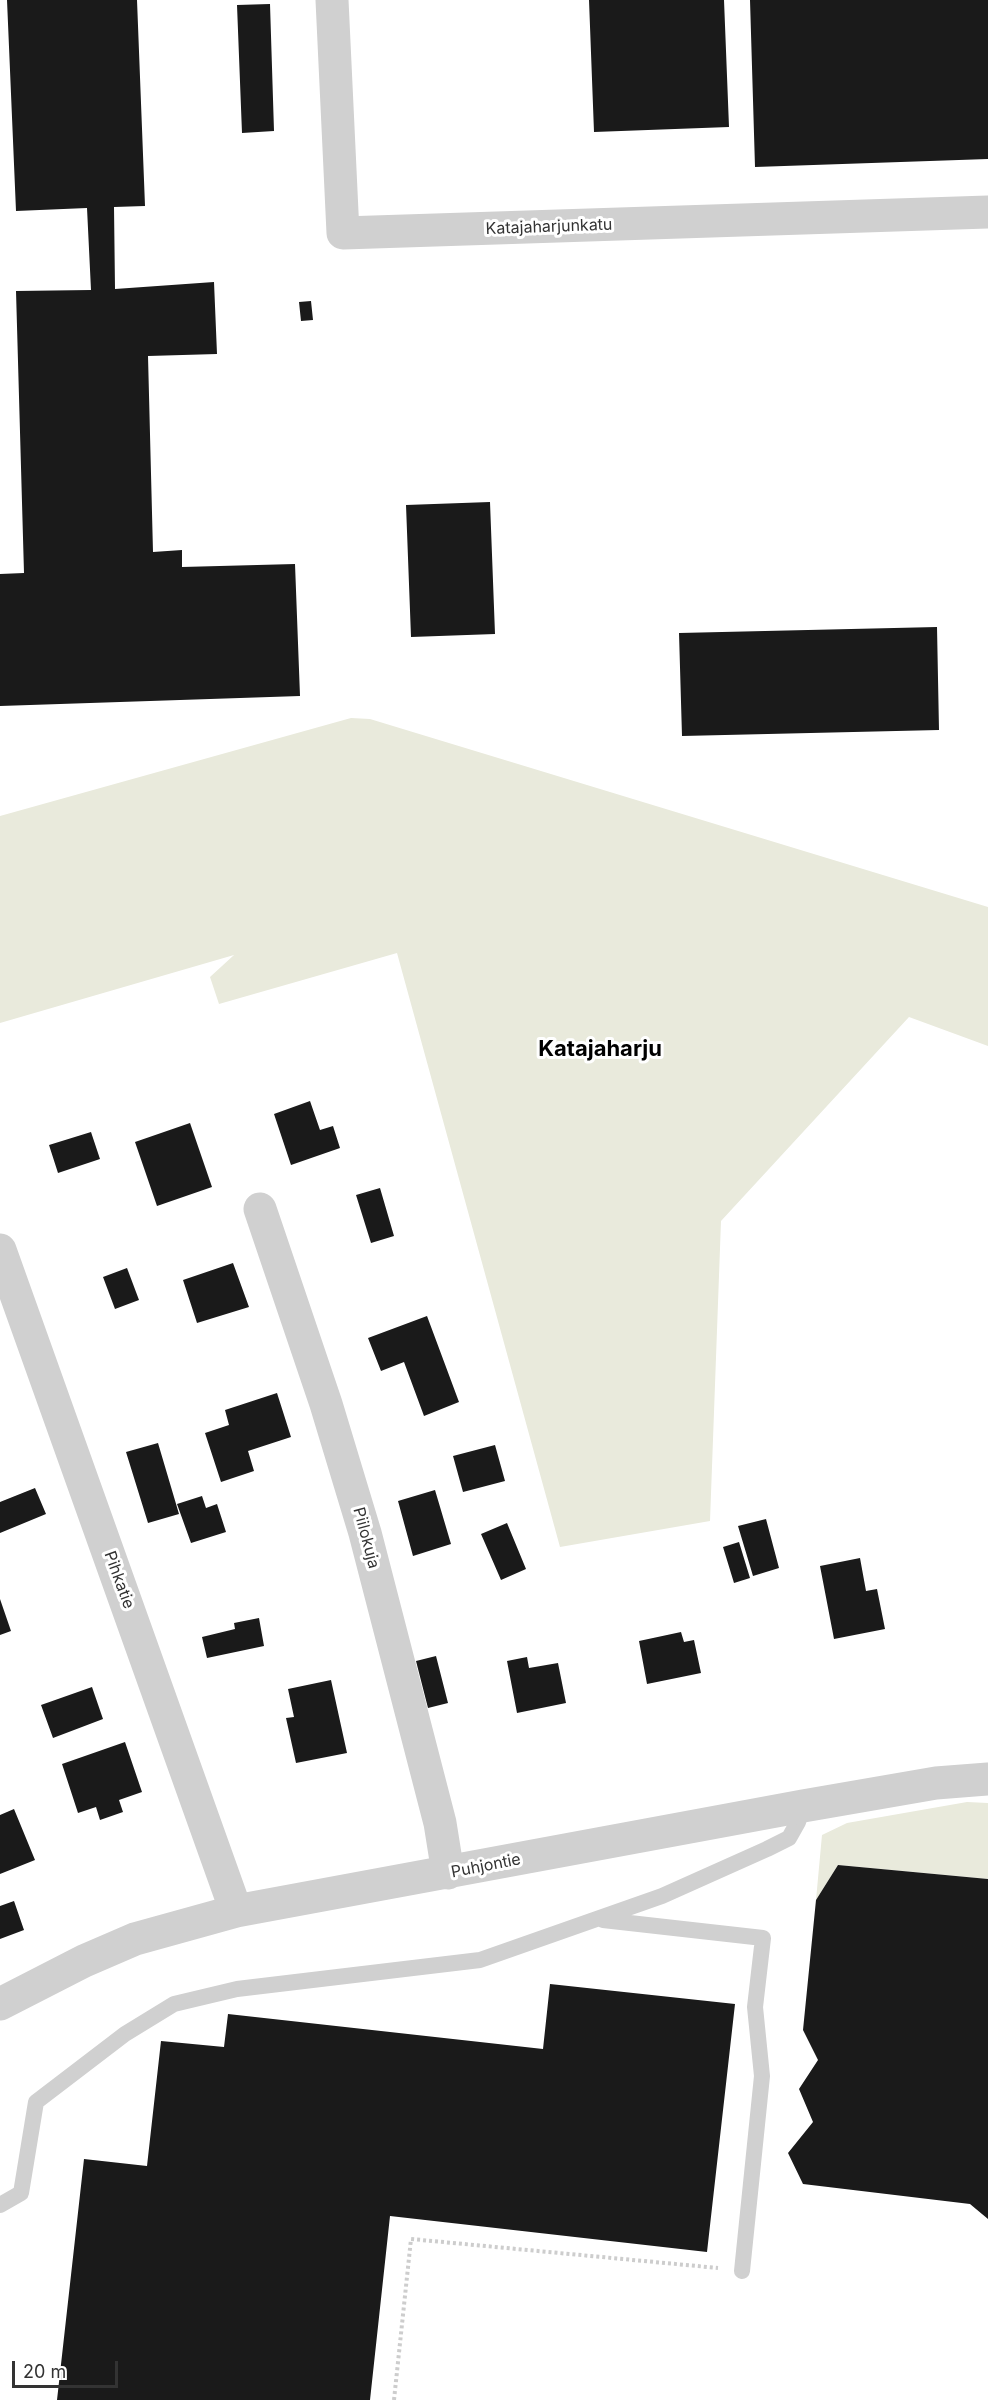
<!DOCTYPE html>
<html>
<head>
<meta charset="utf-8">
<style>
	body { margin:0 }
	#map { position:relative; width:988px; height:2400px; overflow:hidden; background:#fff; font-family:Inter,sans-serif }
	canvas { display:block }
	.scale { position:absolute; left:12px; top:2361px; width:106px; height:27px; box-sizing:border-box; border:3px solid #333; border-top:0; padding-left:8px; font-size:18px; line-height:21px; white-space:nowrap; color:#333; -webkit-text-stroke:4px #fff; paint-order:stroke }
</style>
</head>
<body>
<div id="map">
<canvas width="988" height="2400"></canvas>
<div class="scale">20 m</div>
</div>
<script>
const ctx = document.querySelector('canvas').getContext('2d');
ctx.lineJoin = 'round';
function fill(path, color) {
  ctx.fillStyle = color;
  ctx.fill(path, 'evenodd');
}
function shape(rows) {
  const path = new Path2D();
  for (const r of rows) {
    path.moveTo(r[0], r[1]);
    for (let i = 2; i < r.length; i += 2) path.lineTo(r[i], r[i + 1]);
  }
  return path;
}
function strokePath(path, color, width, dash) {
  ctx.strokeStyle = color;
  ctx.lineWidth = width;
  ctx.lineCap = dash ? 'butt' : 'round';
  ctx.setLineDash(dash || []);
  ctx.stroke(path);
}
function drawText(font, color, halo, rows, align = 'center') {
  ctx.font = font + ' Inter,sans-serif';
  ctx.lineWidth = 6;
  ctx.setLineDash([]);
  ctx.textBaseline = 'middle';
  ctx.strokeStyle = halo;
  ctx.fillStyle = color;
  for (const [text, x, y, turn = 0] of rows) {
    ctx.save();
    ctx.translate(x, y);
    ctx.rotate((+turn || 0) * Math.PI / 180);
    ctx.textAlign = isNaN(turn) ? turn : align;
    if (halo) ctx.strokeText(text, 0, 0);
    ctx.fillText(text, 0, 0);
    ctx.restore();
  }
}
const green = shape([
	[351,718,370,719,988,907,988,1046,909,1017,721,1221,710,1521,560,1547,397,953,219,1004,210,977,234,955,0,1023,0,816],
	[967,1802,988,1803,988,1879,838,1865,816,1900,822,1835,847,1823]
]);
const building = shape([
	[7,0,137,0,145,206,114,207,115,289,214,282,217,354,148,356,153,552,182,550,182,567,295,564,300,696,0,706,0,574,24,573,16,291,91,290,87,208,16,211],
	[589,0,724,0,729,127,594,132],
	[750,0,988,0,988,159,755,167],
	[270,4,274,131,242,133,237,5],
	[311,301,313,320,301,321,299,302],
	[490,502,495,634,411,637,406,505],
	[937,627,939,730,682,736,679,633],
	[310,1101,320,1130,333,1126,340,1148,291,1165,274,1114],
	[190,1123,212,1187,157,1206,135,1142],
	[91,1132,100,1159,58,1173,49,1145],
	[380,1188,394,1236,371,1243,356,1195],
	[233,1263,249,1307,197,1323,183,1280],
	[127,1268,139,1300,115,1309,103,1277],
	[427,1316,459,1402,424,1416,404,1362,381,1371,368,1338],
	[277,1393,291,1437,248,1451,254,1471,221,1482,205,1433,229,1425,225,1410],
	[158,1443,179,1514,148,1523,126,1452],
	[495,1445,505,1481,463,1492,453,1456],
	[35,1488,46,1514,0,1533,0,1502],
	[435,1490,451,1544,413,1556,398,1501],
	[202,1496,206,1508,217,1504,226,1532,191,1543,177,1504],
	[766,1519,779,1568,753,1576,738,1526],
	[507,1523,526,1569,501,1580,481,1534],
	[739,1542,750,1578,734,1583,723,1547],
	[860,1558,866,1591,877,1589,885,1629,834,1639,820,1566],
	[0,1599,11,1631,0,1635],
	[259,1618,264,1646,207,1658,202,1637,235,1629,234,1623],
	[681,1632,684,1642,694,1640,701,1673,647,1684,639,1641],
	[436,1656,448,1703,428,1708,416,1661],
	[527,1657,529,1668,558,1663,566,1703,517,1713,507,1661],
	[331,1680,347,1753,296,1763,286,1718,294,1717,288,1689],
	[92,1687,103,1719,53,1738,41,1705],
	[125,1742,142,1792,119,1800,123,1812,100,1820,96,1807,78,1813,62,1764],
	[14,1809,35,1860,0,1874,0,1815],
	[838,1865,988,1879,988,2219,970,2204,803,2184,788,2153,813,2122,799,2089,818,2060,803,2030,816,1900],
	[14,1901,24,1930,0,1939,0,1906],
	[550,1984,735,2004,707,2252,390,2216,370,2400,57,2400,84,2159,147,2166,161,2041,224,2047,228,2014,543,2049]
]);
const path = shape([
	[394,2400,411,2239,718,2268]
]);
const lane = shape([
	[603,1920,763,1938,755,2007,762,2076,742,2271],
	[0,2205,21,2193,36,2102,125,2034,174,2004,237,1989,480,1960,662,1896,767,1849,789,1838,798,1822,803,1806]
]);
const street = shape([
	[332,0,343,233,988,212],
	[260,1209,326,1404,365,1533,440,1823,448,1873],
	[0,1250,236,1911],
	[0,2004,84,1961,135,1939,236,1911,803,1806,936,1783,988,1779]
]);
const streetNames = [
	["Katajaharjunkatu",549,227,-2],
	["Piilokuja",366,1538,75],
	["Pihkatie",119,1580,70],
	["Puhjontie",486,1866,-11]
];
const districtNames = [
	["Katajaharju",600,1049]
];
fill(green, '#e9eadc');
fill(building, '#1a1a1a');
strokePath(path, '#cdcdcd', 4, [3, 3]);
strokePath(lane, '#d0d0d0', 16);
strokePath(street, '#d0d0d0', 33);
drawText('16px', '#333', '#fff', streetNames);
drawText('bold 22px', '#000', '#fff', districtNames);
</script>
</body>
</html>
